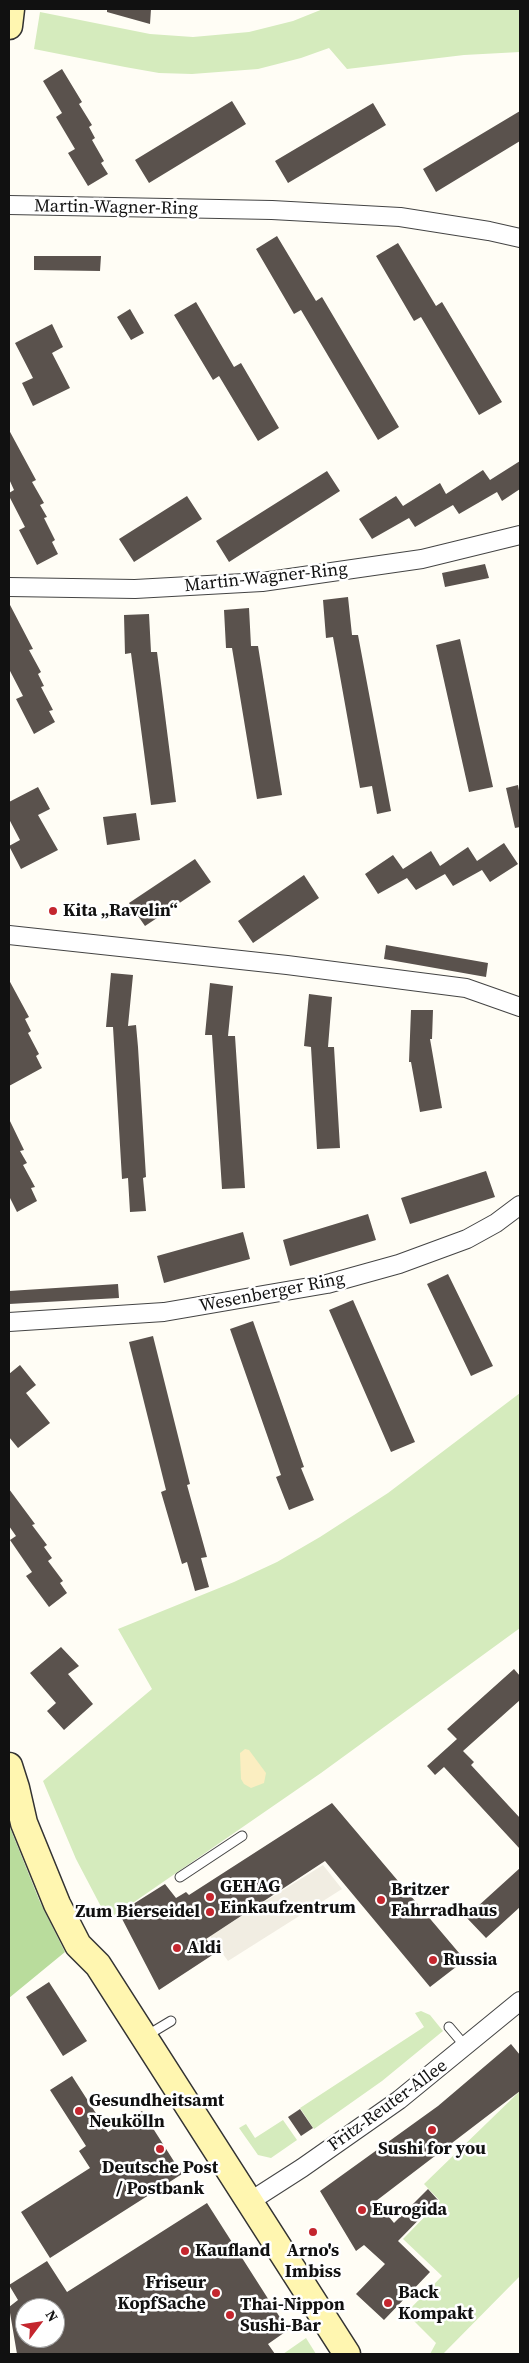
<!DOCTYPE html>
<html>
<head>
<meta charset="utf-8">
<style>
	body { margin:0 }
	#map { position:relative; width:529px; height:2363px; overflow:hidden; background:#fffdf5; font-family:"Source Serif 4",serif }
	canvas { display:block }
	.frame { position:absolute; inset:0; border:10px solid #111; pointer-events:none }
	.north { position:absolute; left:15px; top:2298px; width:50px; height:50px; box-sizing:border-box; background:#fff; border:1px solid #a0a0a0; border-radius:50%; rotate:59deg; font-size:14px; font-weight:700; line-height:20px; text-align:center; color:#111 }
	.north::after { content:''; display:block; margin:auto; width:18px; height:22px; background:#c4262e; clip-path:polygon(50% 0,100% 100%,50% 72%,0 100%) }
</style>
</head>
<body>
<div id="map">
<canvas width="529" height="2363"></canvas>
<div class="frame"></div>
<div class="north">N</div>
</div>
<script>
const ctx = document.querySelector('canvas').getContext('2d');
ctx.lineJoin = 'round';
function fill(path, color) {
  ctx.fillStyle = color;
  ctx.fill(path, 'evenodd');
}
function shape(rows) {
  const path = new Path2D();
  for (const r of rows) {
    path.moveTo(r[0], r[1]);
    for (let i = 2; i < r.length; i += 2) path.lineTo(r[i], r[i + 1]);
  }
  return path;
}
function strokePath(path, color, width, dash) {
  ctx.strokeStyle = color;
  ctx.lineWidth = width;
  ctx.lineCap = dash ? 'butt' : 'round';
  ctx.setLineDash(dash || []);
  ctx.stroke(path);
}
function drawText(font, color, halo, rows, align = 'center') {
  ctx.font = font + ' "Source Serif 4",serif';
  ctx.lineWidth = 5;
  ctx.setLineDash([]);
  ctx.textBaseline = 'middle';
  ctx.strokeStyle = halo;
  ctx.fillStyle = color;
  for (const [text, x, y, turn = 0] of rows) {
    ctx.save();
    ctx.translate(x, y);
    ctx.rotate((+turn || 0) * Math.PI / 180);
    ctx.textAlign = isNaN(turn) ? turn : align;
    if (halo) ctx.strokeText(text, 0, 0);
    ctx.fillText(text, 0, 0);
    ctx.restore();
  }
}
const green = shape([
	[323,9,520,9,520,52,464,55,347,69,329,48,301,58,258,69,192,74,159,73,125,67,34,49,40,12,150,34,193,37,249,32,293,21],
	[520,1393,520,1628,321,1773,108,1920,76,1859,43,1781,152,1689,118,1629,234,1582,277,1562,320,1537,388,1493],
	[421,2011,430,2015,443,2031,382,2081,314,2129,300,2108,424,2027,415,2013],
	[520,2091,520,2276,443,2354,430,2354,436,2343,406,2313,442,2276,403,2239,440,2201,424,2184],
	[283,2120,297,2140,271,2158,258,2155,239,2128,246,2124,255,2138],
	[306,2338,316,2354,283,2354]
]);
const forest = shape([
	[9,1825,40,1902,65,1952,9,1998]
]);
const sand = shape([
	[245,1749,249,1750,266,1773,264,1783,251,1788,244,1784,241,1779,240,1753]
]);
const plaza = shape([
	[323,1865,342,1889,228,1961,210,1936]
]);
const building = shape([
	[107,9,151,9,150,24,107,12],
	[62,69,82,102,79,104,92,125,89,127,95,138,92,140,104,161,101,163,108,174,88,186,68,153,75,149,56,117,62,113,43,81],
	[232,101,246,124,149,183,135,160],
	[373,103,386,125,288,183,275,161],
	[520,111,520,141,436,192,423,169],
	[277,236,316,301,322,297,399,427,378,440,301,310,294,314,256,249],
	[398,243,436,306,442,302,502,402,479,415,421,317,414,321,376,256],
	[34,256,101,256,100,271,34,270],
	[196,302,234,367,241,363,279,428,258,441,219,376,213,380,174,315],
	[130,309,144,333,131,340,117,317],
	[52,324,63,347,52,353,70,388,33,406,22,383,33,378,15,343],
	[9,430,36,480,32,482,44,503,40,505,47,517,44,518,55,540,52,542,58,554,37,565,19,530,25,527,9,496,9,493,14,490,9,479],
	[520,461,520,489,502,501,497,492,459,514,453,505,415,527,409,518,372,539,359,519,396,496,403,506,440,483,446,494,483,470,490,480],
	[327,471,340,491,229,562,216,541],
	[187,496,202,519,134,562,119,539],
	[485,564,489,578,445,587,442,573],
	[348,597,352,635,358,635,391,811,377,814,372,786,360,788,333,637,326,638,323,600],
	[9,603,33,649,29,650,41,672,38,674,44,686,41,687,53,710,49,711,55,722,34,734,16,699,23,696,9,669],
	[249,608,251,646,258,646,282,795,257,799,232,648,226,648,224,610],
	[149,614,151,652,157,652,176,802,151,805,131,653,125,654,124,615],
	[460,639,493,787,469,792,436,645],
	[518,785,520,796,520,827,515,828,506,788],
	[38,787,50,809,38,815,58,850,21,869,9,846,20,840,9,819,9,802],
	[136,813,140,840,107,845,103,817],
	[504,843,518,864,490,882,482,870,453,886,445,874,416,890,407,878,378,894,365,874,393,855,403,869,431,851,440,866,468,847,477,861],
	[195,859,211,882,145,926,129,903],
	[304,875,319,898,253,943,238,921],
	[386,945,488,963,486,977,384,959],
	[111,973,133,975,128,1026,136,1025,138,1047,146,1177,143,1178,146,1211,130,1212,128,1178,122,1179,113,1027,106,1027],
	[9,980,29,1017,25,1019,31,1031,28,1033,39,1054,36,1056,42,1068,9,1086],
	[210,983,233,986,228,1036,235,1036,245,1188,222,1189,212,1035,205,1035],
	[309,994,332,997,328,1047,334,1047,340,1148,317,1149,311,1047,304,1046],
	[411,1010,433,1010,432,1039,430,1039,442,1108,420,1112,411,1062,409,1062],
	[9,1119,24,1150,20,1151,27,1163,23,1165,35,1187,31,1188,37,1201,17,1212,9,1196],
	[486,1171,495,1197,410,1224,401,1198],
	[368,1214,376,1240,290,1266,283,1240],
	[243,1232,250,1259,164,1283,157,1256],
	[448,1274,493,1366,471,1376,427,1284],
	[118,1284,119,1298,9,1304,9,1291],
	[353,1300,415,1442,391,1452,329,1310],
	[253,1321,304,1467,301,1468,314,1500,289,1510,276,1477,281,1475,230,1329],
	[153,1336,190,1484,187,1485,207,1557,201,1558,209,1587,195,1591,187,1562,182,1564,161,1492,166,1490,129,1342],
	[20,1365,36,1385,26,1393,50,1423,18,1448,9,1437,9,1374],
	[9,1489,35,1524,32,1525,47,1545,44,1547,52,1558,48,1561,63,1581,60,1583,67,1593,49,1607,26,1576,32,1572,10,1540,16,1536,9,1526],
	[61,1647,79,1666,68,1674,93,1704,64,1730,47,1711,56,1703,30,1673],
	[514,1669,520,1676,520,1700,463,1751,474,1762,471,1765,520,1818,520,1849,444,1767,435,1775,427,1766,457,1739,447,1729],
	[332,1803,465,1960,430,1987,325,1861,206,1939,217,1952,159,1990,119,1913,165,1884,176,1898,186,1892,189,1895],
	[520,1868,520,1907,486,1938,466,1917],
	[49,1982,87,2041,63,2056,26,1997],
	[511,2044,520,2055,520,2091,376,2201,394,2223,428,2189,438,2200,398,2241,430,2272,384,2320,356,2294,385,2264,364,2245,356,2251,320,2191,438,2106],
	[72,2076,108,2132,142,2111,182,2174,50,2258,21,2212,90,2168,79,2151,86,2146,50,2090],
	[300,2109,313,2128,301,2136,288,2117],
	[207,2203,288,2330,268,2344,275,2354,17,2354,9,2307,18,2300,9,2285,47,2261,67,2292],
	[25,2308,55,2308,55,2338,25,2338]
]);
const lane = shape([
	[180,1877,242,1836],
	[449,2027,466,2047],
	[146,2036,171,2021]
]);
const street = shape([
	[9,205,272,210,400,217,489,231,520,238],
	[9,587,135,589,262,582,422,559,520,535],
	[9,935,287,965,466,988,520,1007],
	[9,1322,164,1312,327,1284,399,1264,467,1239,496,1223,520,1205],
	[249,2202,302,2168,399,2100,520,2001]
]);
const secondary = shape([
	[9,26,11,9],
	[9,1766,16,1788,24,1823,57,1904,78,1945,98,1965,347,2354]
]);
const markers = [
	[53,911,5,"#c4262e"],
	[210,1897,5,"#c4262e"],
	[381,1900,5,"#c4262e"],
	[210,1912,5,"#c4262e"],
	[177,1948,5,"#c4262e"],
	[433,1960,5,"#c4262e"],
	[79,2111,5,"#c4262e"],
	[432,2130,5,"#c4262e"],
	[160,2149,5,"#c4262e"],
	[362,2210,5,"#c4262e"],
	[313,2232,5,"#c4262e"],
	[185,2251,5,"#c4262e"],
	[216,2293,5,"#c4262e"],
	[388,2303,5,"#c4262e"],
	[230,2315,5,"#c4262e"]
];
const streetNames = [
	["Martin-Wagner-Ring",116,208,1],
	["Martin-Wagner-Ring",266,578,-6],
	["Wesenberger Ring",272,1293,-11],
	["Fritz-Reuter-Allee",388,2106,-36]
];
const poiNames = [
	["Kita „Ravelin“",63,911],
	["GEHAG",220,1887],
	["Einkaufzentrum",220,1908],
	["Britzer",391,1890],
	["Fahrradhaus",391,1911],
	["Zum Bierseidel",200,1912,"right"],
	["Aldi",187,1948],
	["Russia",443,1960],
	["Gesundheitsamt",89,2101],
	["Neukölln",89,2122],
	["Sushi for you",432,2149,"center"],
	["Deutsche Post",160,2168,"center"],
	["/ Postbank",160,2189,"center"],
	["Eurogida",372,2210],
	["Kaufland",195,2251],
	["Arno's",313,2251,"center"],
	["Imbiss",313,2272,"center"],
	["Friseur",206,2283,"right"],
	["KopfSache",206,2304,"right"],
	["Back",398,2293],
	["Kompakt",398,2314],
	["Thai-Nippon",240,2305],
	["Sushi-Bar",240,2326]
];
fill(green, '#d5ebbd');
fill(forest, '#b9dc9c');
fill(sand, '#fbeec1');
fill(plaza, '#f1ede2');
fill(building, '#5a524d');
strokePath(lane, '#444', 11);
strokePath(street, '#444', 20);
strokePath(secondary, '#333', 29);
strokePath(lane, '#fff', 9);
strokePath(street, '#fff', 18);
strokePath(secondary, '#fff6b0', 26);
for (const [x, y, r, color] of markers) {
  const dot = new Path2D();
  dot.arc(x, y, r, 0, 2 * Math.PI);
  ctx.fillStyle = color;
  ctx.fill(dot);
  strokePath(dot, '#fff', 2);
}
drawText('18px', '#111', '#fff', streetNames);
drawText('bold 18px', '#111', '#fff', poiNames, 'left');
</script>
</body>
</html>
